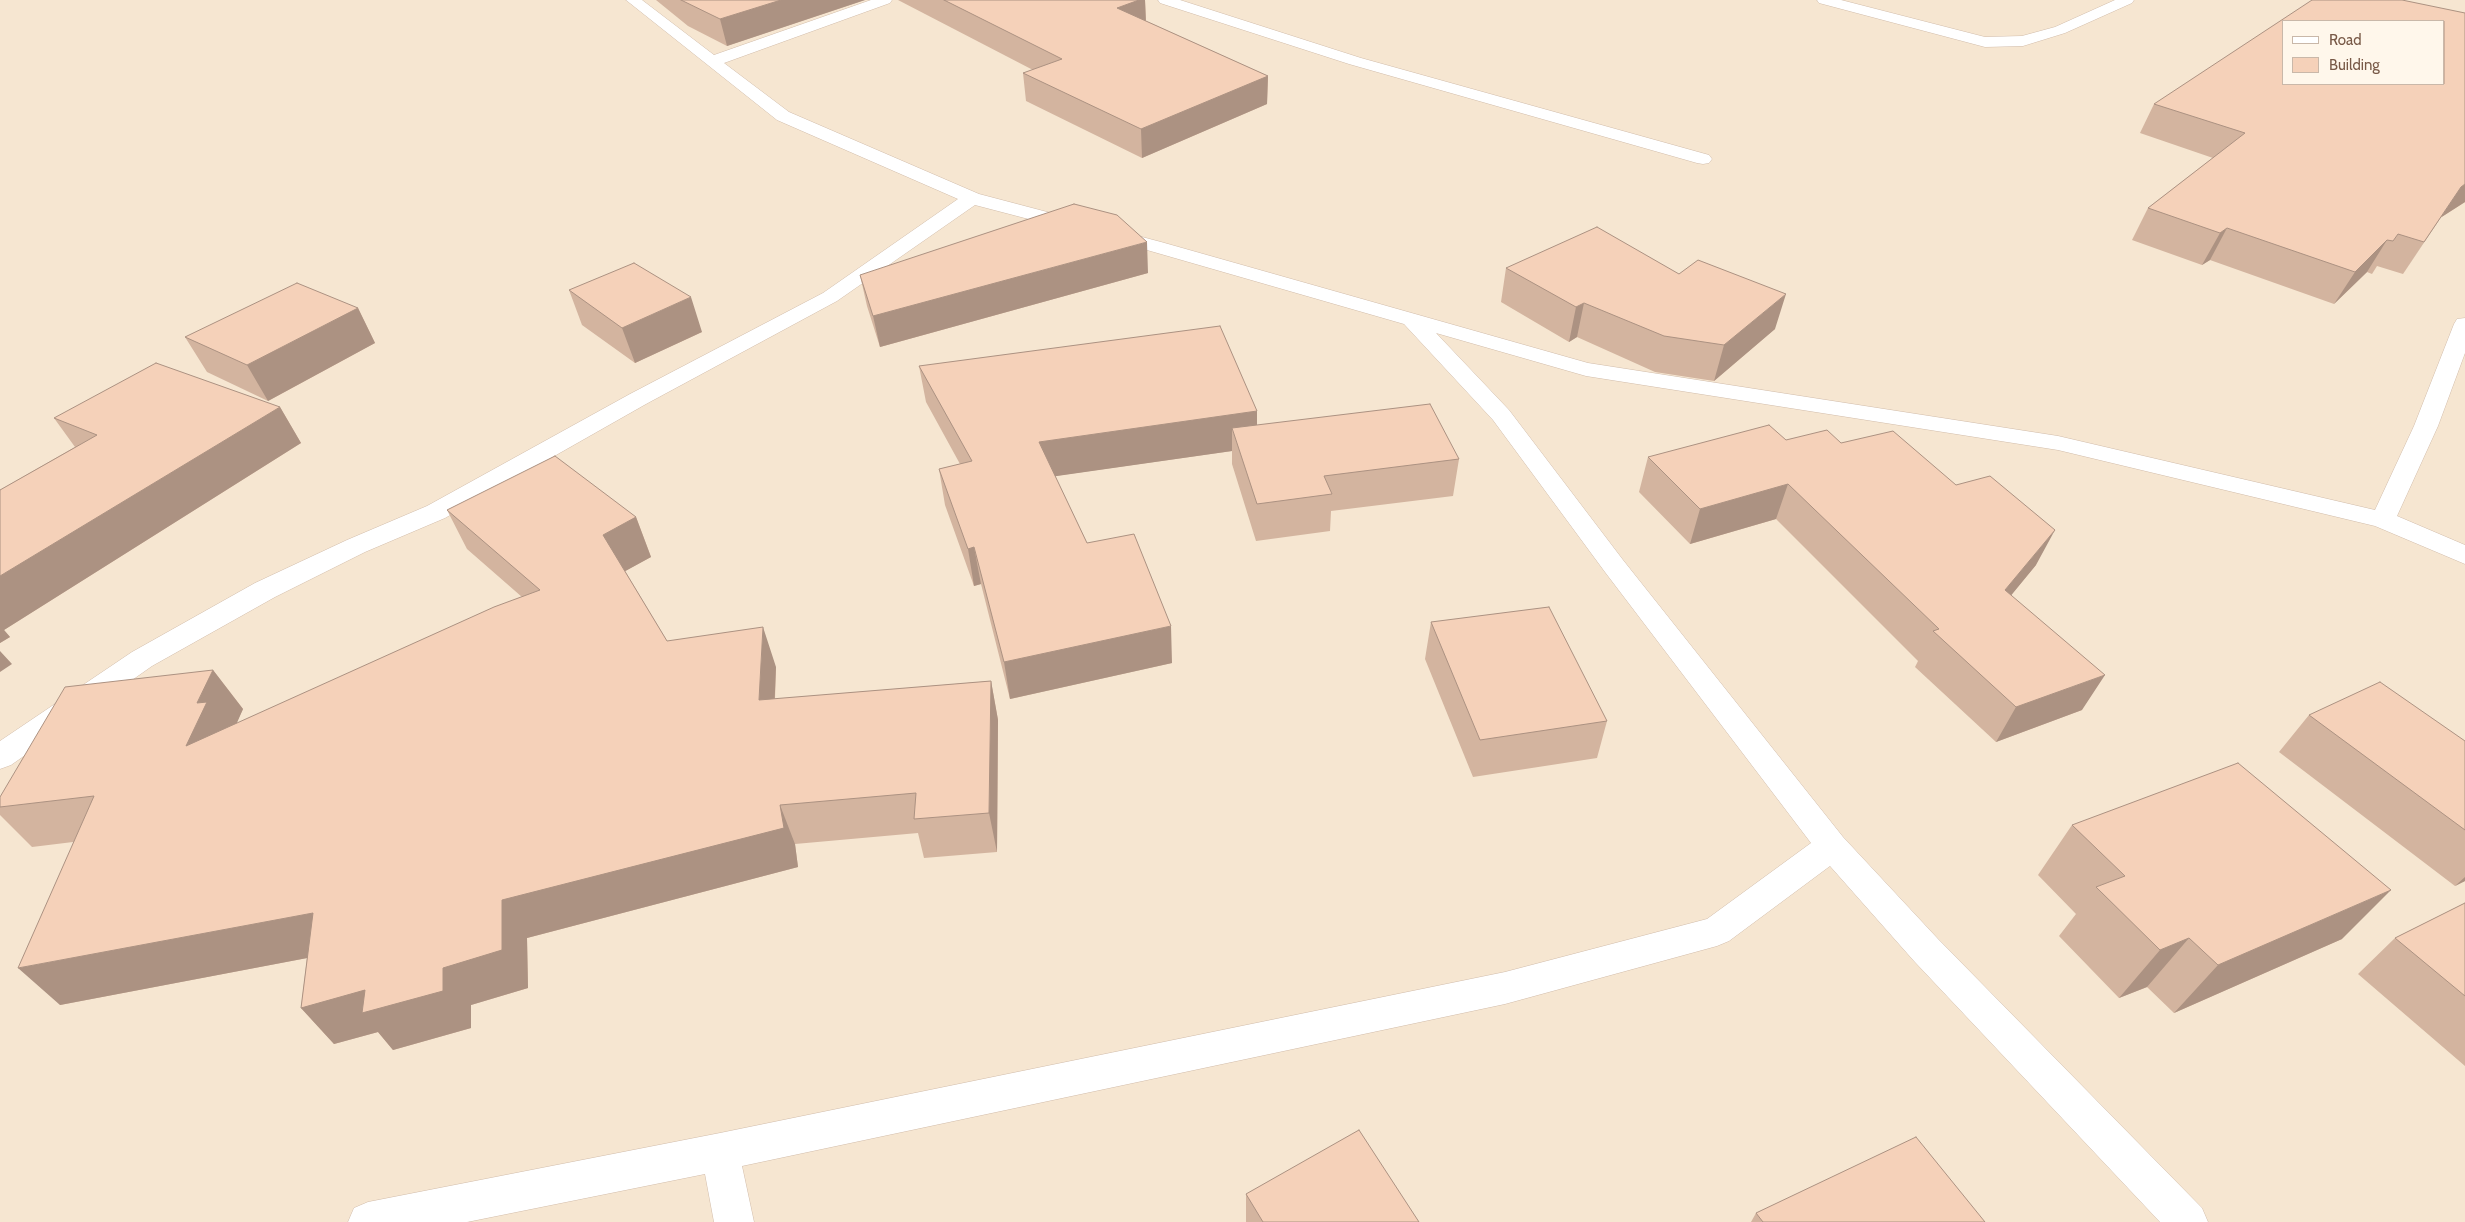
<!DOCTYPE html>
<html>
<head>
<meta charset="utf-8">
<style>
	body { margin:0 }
	#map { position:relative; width:2465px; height:1222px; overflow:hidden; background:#fef4e3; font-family:Cabin,sans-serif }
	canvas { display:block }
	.legend { position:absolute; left:2282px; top:20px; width:162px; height:65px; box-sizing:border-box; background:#fff7eb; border:1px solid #c9b8a9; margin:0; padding:6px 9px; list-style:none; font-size:15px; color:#785947 }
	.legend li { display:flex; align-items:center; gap:10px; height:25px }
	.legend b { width:25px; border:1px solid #c9b8a9 }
</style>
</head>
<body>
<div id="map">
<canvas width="2465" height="1222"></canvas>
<ul class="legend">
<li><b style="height:6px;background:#fff"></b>Road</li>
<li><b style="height:14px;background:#f5d1b9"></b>Building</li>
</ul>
</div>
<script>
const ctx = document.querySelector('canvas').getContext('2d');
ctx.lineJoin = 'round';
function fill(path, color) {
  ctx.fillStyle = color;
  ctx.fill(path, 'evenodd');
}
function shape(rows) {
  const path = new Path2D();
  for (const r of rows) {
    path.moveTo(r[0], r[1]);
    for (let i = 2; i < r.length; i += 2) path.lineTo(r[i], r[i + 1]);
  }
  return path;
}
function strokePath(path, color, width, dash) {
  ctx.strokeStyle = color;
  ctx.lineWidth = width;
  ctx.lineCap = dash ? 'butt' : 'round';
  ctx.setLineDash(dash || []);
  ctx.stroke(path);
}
const residential = shape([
	[0,0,2465,0,2465,1222,0,1222],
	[2284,21,2444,21,2444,84,2284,84]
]);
const minor = shape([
	[626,0,642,0,714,55,871,0,892,0,890,3,724,63,789,112,979,194,1161,242,1588,363,2058,436,2375,510,2414,426,2454,324,2457,319,2465,318,2465,353,2438,426,2397,516,2465,545,2465,564,2375,526,2058,450,1586,376,1436,333,1509,410,1623,560,1843,837,1938,939,2202,1208,2208,1222,2160,1222,1914,961,1830,866,1729,941,1717,946,1505,1004,742,1166,754,1222,714,1222,705,1174,467,1222,348,1222,354,1208,368,1202,720,1133,1505,972,1707,919,1811,843,1605,572,1493,420,1404,324,1147,250,975,205,837,301,646,404,445,518,365,552,275,597,152,666,11,765,0,769,0,741,132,652,255,583,347,540,427,506,630,394,823,293,958,199,777,120,626,0],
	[1158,0,1180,0,1361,58,1709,155,1712,159,1709,163,1703,164,1697,163,1349,64,1160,3,1158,0],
	[1817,0,1841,0,1985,37,2022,36,2055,27,2115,0,2134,0,2132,3,2065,33,2023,46,1985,47,1819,3,1817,0]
]);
const wall = shape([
	[656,0,865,0,727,46,688,26],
	[898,0,1145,0,1146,21,1268,76,1267,104,1142,158,1026,101,1023,73,1033,70],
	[2465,13,2465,202,2440,218,2403,274,2377,266,2372,274,2367,272,2334,304,2210,260,2202,265,2132,240,2148,208,2213,158,2140,133,2154,104],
	[1506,268,1775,329,1714,381,1655,372,1577,337,1569,342,1501,302],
	[1148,273,880,347,867,306,860,275],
	[569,290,702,332,635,363,582,325],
	[358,308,375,343,268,401,207,372,185,337],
	[919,366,1257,411,1257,425,1459,459,1453,496,1331,511,1330,531,1256,541,1232,464,1232,451,1055,476,1087,543,1172,663,1010,699,981,584,974,586,945,505,939,469,960,464,926,402],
	[280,407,301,443,4,630,10,637,0,643,0,490,75,447,54,418],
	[1786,440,1841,443,2036,565,2011,595,2082,710,1996,742,1915,667,1918,661,1776,519,1690,544,1639,492,1648,457],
	[447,510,636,517,651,557,625,571,667,641,776,667,775,699,991,681,998,720,997,852,924,858,918,833,795,844,798,867,527,938,528,988,471,1005,471,1028,393,1050,378,1032,334,1044,301,1008,307,958,60,1005,73,842,32,847,0,815,0,797,213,670,243,709,236,724,522,597,467,549],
	[1431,622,1607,721,1597,758,1473,777,1425,659],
	[2309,715,2465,741,2465,881,2455,886,2279,752],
	[2072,825,2342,939,2174,1013,2147,987,2119,998,2059,936,2076,914,2038,875],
	[2465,903,2465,1066,2358,974,2395,938],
	[1246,1194,1419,1222,1246,1222],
	[1756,1213,1985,1222,1751,1222]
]);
const shadedWall = shape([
	[781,0,865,0,727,46,720,19],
	[1139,0,1145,0,1146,24,1117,8],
	[1268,76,1267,104,1142,158,1141,129],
	[2465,184,2465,202,2440,218,2403,274,2461,187],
	[2227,228,2210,260,2202,265,2220,233],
	[2387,240,2367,272,2334,304,2355,272],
	[1147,242,1148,273,880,347,873,316],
	[1786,294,1775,329,1714,381,1724,345],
	[691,297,702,332,635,363,622,328],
	[1584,303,1577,337,1569,342,1576,307],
	[358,308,375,343,268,401,247,365],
	[280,407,301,443,4,630,10,637,0,643,0,576],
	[1257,411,1257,447,1232,428,1232,451,1043,478,1039,442],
	[1788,484,1776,519,1690,544,1700,509],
	[636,517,651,557,620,574,603,535],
	[2055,530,2036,565,1986,626,2005,590],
	[974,547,981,584,974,586,968,549],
	[1171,626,1172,663,1010,699,1004,662],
	[763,627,776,667,773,739,759,700],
	[0,651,12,664,0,672],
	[213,670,243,709,232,734,186,746,197,703],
	[2105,675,2082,710,1996,742,2016,707],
	[991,681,998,720,997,852,989,813],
	[780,805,795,844,798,867,527,938,528,988,471,1005,471,1028,393,1050,378,1032,334,1044,301,1008,502,900],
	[2465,877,2465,881,2455,886],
	[2391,890,2342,939,2174,1013,2218,965],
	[313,913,344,951,60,1005,18,968],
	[2189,938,2147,987,2119,998,2160,950]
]);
const building = shape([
	[681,0,781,0,720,19,681,0],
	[944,0,1139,0,1117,8,1268,76,1141,129,1023,73,1062,59,944,0],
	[2312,0,2402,0,2465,13,2465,184,2461,187,2424,242,2398,234,2393,241,2387,240,2355,272,2227,228,2220,233,2148,208,2245,133,2154,104,2312,0],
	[2284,21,2444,21,2444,84,2284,84,2284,21],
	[1074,204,1117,215,1147,242,873,316,860,275,1074,204],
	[1597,227,1679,274,1698,260,1786,294,1724,345,1664,336,1584,303,1576,307,1506,268,1597,227],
	[634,263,691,297,622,328,569,290,634,263],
	[297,283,358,308,247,365,185,337,297,283],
	[1220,326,1257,411,1039,442,1087,543,1134,534,1171,626,1004,662,974,547,968,549,939,469,972,461,919,366,1220,326],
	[156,363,280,407,0,576,0,490,97,435,54,418,156,363],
	[1430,404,1459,459,1324,476,1332,494,1257,504,1232,428,1430,404],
	[1769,425,1786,440,1827,430,1841,443,1893,431,1956,485,1990,476,2055,530,2005,590,2105,675,2016,707,1933,631,1939,629,1788,484,1700,509,1648,457,1769,425],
	[555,456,636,517,603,535,667,641,763,627,759,700,991,681,989,813,914,819,916,793,780,805,784,828,502,900,502,950,443,968,443,991,362,1013,365,990,301,1008,313,913,18,968,94,796,0,807,0,797,65,687,213,670,197,703,207,702,186,746,494,607,540,590,447,510,555,456],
	[1549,607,1607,721,1480,740,1431,622,1549,607],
	[2380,682,2465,741,2465,830,2309,715,2380,682],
	[2238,763,2391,890,2218,965,2189,938,2160,950,2096,887,2125,876,2072,825,2238,763],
	[2465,903,2465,996,2395,938,2465,903],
	[1359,1130,1419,1222,1263,1222,1246,1194,1359,1130],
	[1916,1137,1985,1222,1763,1222,1756,1213,1916,1137]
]);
fill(residential, '#f6e6d1');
strokePath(minor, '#d2bdab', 1);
fill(minor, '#fff');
fill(wall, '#d3b49f');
fill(shadedWall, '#ac9282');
fill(building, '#f5d1b9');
strokePath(building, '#ac9282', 1);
</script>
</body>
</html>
